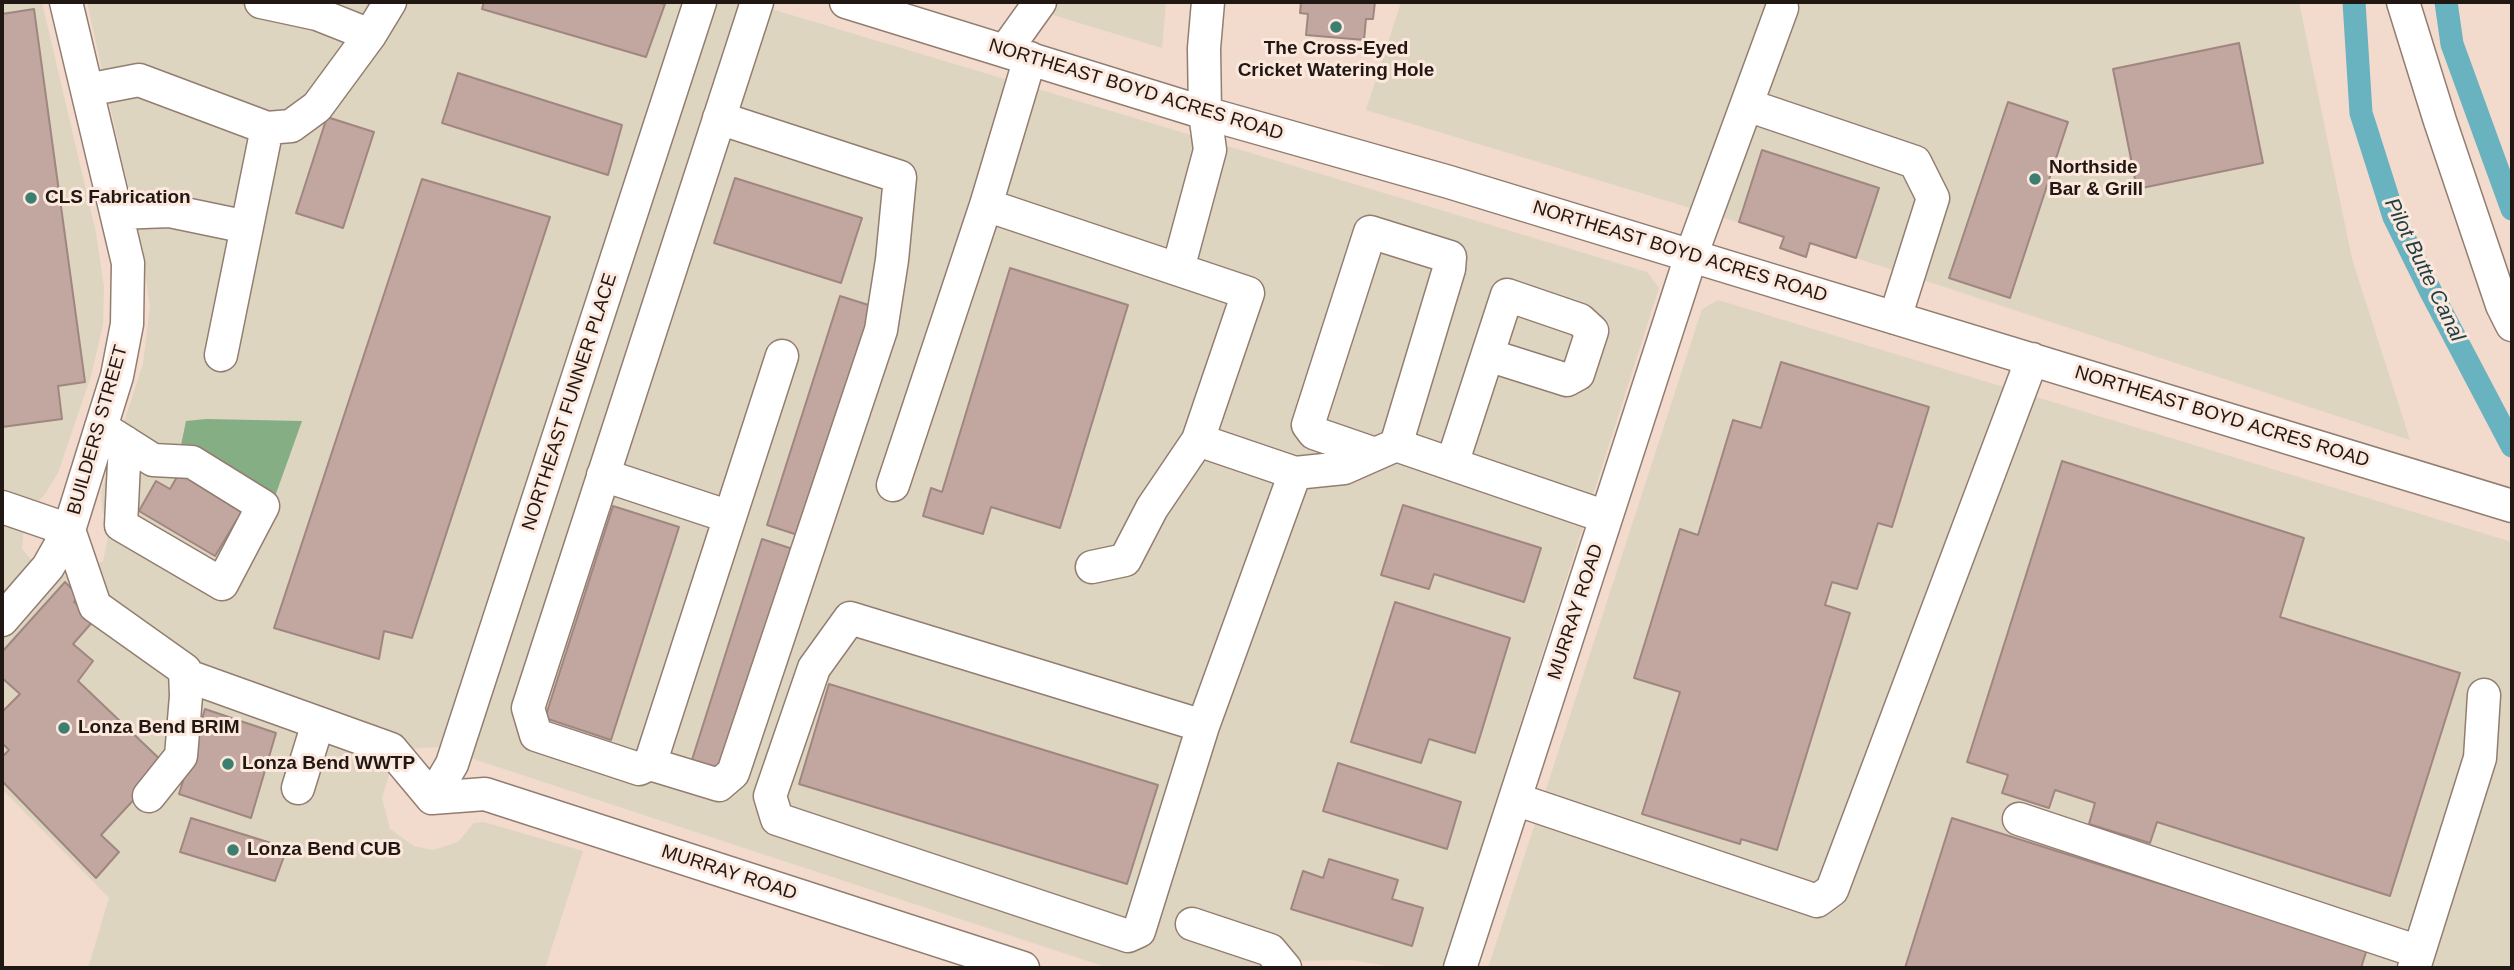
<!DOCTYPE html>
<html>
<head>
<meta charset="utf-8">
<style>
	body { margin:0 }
	#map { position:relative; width:2514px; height:970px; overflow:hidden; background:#f2dacc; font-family:Arial,sans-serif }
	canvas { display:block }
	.frame { position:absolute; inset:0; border:4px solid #211813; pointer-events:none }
</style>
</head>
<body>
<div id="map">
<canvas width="2514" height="970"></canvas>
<div class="frame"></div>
</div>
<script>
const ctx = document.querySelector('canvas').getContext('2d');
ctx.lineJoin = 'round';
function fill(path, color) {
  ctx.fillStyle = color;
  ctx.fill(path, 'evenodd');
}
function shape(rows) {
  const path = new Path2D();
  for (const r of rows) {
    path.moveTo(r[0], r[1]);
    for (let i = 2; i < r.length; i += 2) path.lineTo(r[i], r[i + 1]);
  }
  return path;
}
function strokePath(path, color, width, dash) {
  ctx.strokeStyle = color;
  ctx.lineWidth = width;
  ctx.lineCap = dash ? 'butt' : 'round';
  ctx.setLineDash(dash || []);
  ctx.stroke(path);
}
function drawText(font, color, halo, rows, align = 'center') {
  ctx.font = font + ' Arial,sans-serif';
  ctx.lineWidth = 6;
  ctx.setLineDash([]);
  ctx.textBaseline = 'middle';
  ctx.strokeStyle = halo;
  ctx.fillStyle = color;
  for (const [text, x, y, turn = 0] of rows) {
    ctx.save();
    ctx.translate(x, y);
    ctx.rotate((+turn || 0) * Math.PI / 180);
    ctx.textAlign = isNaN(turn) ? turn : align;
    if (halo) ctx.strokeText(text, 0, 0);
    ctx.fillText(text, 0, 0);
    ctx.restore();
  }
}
const industrial = shape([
	[2,2,42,2,96,233,104,287,103,325,91,376,58,473,45,494,25,517,22,549,38,567,61,576,89,570,103,561,109,533,102,509,101,492,143,364,150,306,140,241,87,2,748,2,1647,272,1659,288,1444,963,1440,968,1401,968,1350,960,1295,961,1274,968,1109,968,437,747,409,749,391,768,382,798,390,829,414,846,433,850,458,842,474,823,484,822,583,851,545,968,88,968,109,898,2,789],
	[1010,2,1166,2,1162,48],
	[1401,2,2299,2,2352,259,2410,440,1856,258,1366,110],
	[1718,300,2512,542,2512,968,1488,968,1702,309]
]);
const forest = shape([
	[206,419,302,421,273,502,180,450,186,421]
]);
const canal = shape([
	[2354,2,2361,113,2394,217,2431,292,2512,446],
	[2446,2,2452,44,2512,209]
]);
const building = shape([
	[484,2,656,2,665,4,646,57,482,9,484,2],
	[1301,2,1375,2,1373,19,1366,19,1364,40,1306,35,1308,14,1300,13,1301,2],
	[34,9,85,382,58,386,62,419,2,427,2,14,34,9],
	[2239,43,2263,163,2137,189,2113,69,2239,43],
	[458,73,622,125,608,175,442,123,458,73],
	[2008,102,2068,122,2010,298,1949,278,2008,102],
	[327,117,374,132,343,228,296,213,327,117],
	[1762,150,1879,188,1856,258,1810,243,1806,257,1780,248,1784,237,1739,222,1762,150],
	[735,178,862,218,841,283,714,243,735,178],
	[422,179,550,217,412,638,384,631,379,659,274,628,422,179],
	[1010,268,1128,305,1060,528,991,507,983,534,923,516,931,488,942,492,1010,268],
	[840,296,878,308,804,537,767,525,840,296],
	[1781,362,1929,407,1892,527,1878,523,1857,589,1832,582,1825,605,1850,613,1777,850,1741,839,1740,844,1642,814,1680,692,1634,678,1680,529,1698,535,1733,420,1761,428,1781,362],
	[2062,461,2304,538,2280,617,2460,673,2390,896,2157,822,2150,843,2089,824,2095,803,2055,790,2049,808,2002,793,2008,775,1967,762,2062,461],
	[181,470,244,508,215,556,139,511,156,481,170,489,181,470],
	[1403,505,1541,548,1524,602,1434,574,1429,589,1381,575,1403,505],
	[613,506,679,527,611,740,545,718,613,506],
	[762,539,796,550,724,774,691,763,762,539],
	[65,582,79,596,74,602,95,619,73,644,93,661,78,681,166,765,101,835,119,852,96,878,2,781,2,757,9,750,2,743,2,712,20,694,2,678,2,652,65,582],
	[1395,602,1510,638,1475,753,1429,739,1421,763,1351,742,1395,602],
	[829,684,1158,785,1127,884,799,784,829,684],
	[205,709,276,733,251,818,179,794,205,709],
	[1338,763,1461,802,1447,849,1323,811,1338,763],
	[191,818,287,848,275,881,180,852,191,818],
	[1952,818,2367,949,2361,968,1905,968,1952,818],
	[1329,859,1398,880,1392,899,1423,908,1412,946,1291,909,1303,871,1323,878,1329,859]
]);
const minor = shape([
	[261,2,317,14,370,35],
	[757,2,528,708,536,735,639,769,650,764,782,356],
	[846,2,1205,113,1449,182,2512,506],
	[2403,2,2440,121,2502,305,2512,325],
	[1005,51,1040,2],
	[87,90,139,80,267,128,291,126,317,107,370,35,390,2],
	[1747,105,1915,162,1933,198,1895,318],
	[986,205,1248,293,1198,440,1295,473],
	[117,213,170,211,247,227],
	[1178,269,1210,150,1205,113,1204,48,1208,2],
	[221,355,267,128],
	[101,427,153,460,192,462,263,506,222,584,121,525,125,442],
	[1375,454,1314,433,1308,425,1370,232,1450,257,1449,269,1396,445],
	[1452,464,1507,295,1580,320,1592,331,1578,374,1567,380,1488,355],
	[603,475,730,517],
	[893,485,986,205,1030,58],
	[2,507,69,530],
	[69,530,95,606,185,670,186,696,181,756,149,796],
	[1092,567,1125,560,1152,508,1198,440],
	[2,620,48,567,69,530,117,376,127,324,128,263,66,2],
	[185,675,391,749,432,798],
	[1203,726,1139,931,1128,936,777,819,770,796,814,668,850,618,1203,726,1295,473,1344,468,1396,445,1606,517],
	[650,764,719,785,733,773,881,330,892,260,900,177,719,118],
	[298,788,318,723],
	[432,798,452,764,700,2],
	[432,798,485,794,1023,968],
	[1515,799,1817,901,1832,890,2032,359],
	[2019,819,2419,952],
	[1192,924,1270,950,1285,968],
	[1460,968,1691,256,1782,8],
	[2414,968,2480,758,2484,695]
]);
const markers = [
	[1336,27,7,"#3c7f71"],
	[2035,179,7,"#3c7f71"],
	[31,198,7,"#3c7f71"],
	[64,728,7,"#3c7f71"],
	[228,764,7,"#3c7f71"],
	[233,850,7,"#3c7f71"]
];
const poiNames = [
	["The Cross-Eyed",1336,49,"center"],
	["Cricket Watering Hole",1336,71,"center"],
	["Northside",2049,168],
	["Bar & Grill",2049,190],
	["CLS Fabrication",45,198],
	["Lonza Bend BRIM",78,728],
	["Lonza Bend WWTP",242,764],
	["Lonza Bend CUB",247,850]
];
const streetNames = [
	["NORTHEAST BOYD ACRES ROAD",1136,90,17],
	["NORTHEAST BOYD ACRES ROAD",1680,252,17],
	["NORTHEAST FUNNER PLACE",570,402,-72],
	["NORTHEAST BOYD ACRES ROAD",2222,417,17],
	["BUILDERS STREET",98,430,-74],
	["MURRAY ROAD",1576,612,-72],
	["MURRAY ROAD",729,873,18]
];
const waterNames = [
	["Pilot Butte Canal",2424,270,64]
];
fill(industrial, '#ded5c0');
fill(forest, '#85ae84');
strokePath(canal, '#69b3c0', 23);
fill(building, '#c2a6a0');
strokePath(building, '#a08680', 2);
strokePath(minor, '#937d71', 35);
strokePath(minor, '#fff', 32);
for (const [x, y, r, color] of markers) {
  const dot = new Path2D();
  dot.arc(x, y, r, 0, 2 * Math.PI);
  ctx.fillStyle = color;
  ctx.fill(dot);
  strokePath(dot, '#fce8dd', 2.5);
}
drawText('bold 19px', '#211813', '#fce8dd', poiNames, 'left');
drawText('19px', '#211813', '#fce8dd', streetNames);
drawText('italic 21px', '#1b3f45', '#fce8dd', waterNames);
</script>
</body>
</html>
